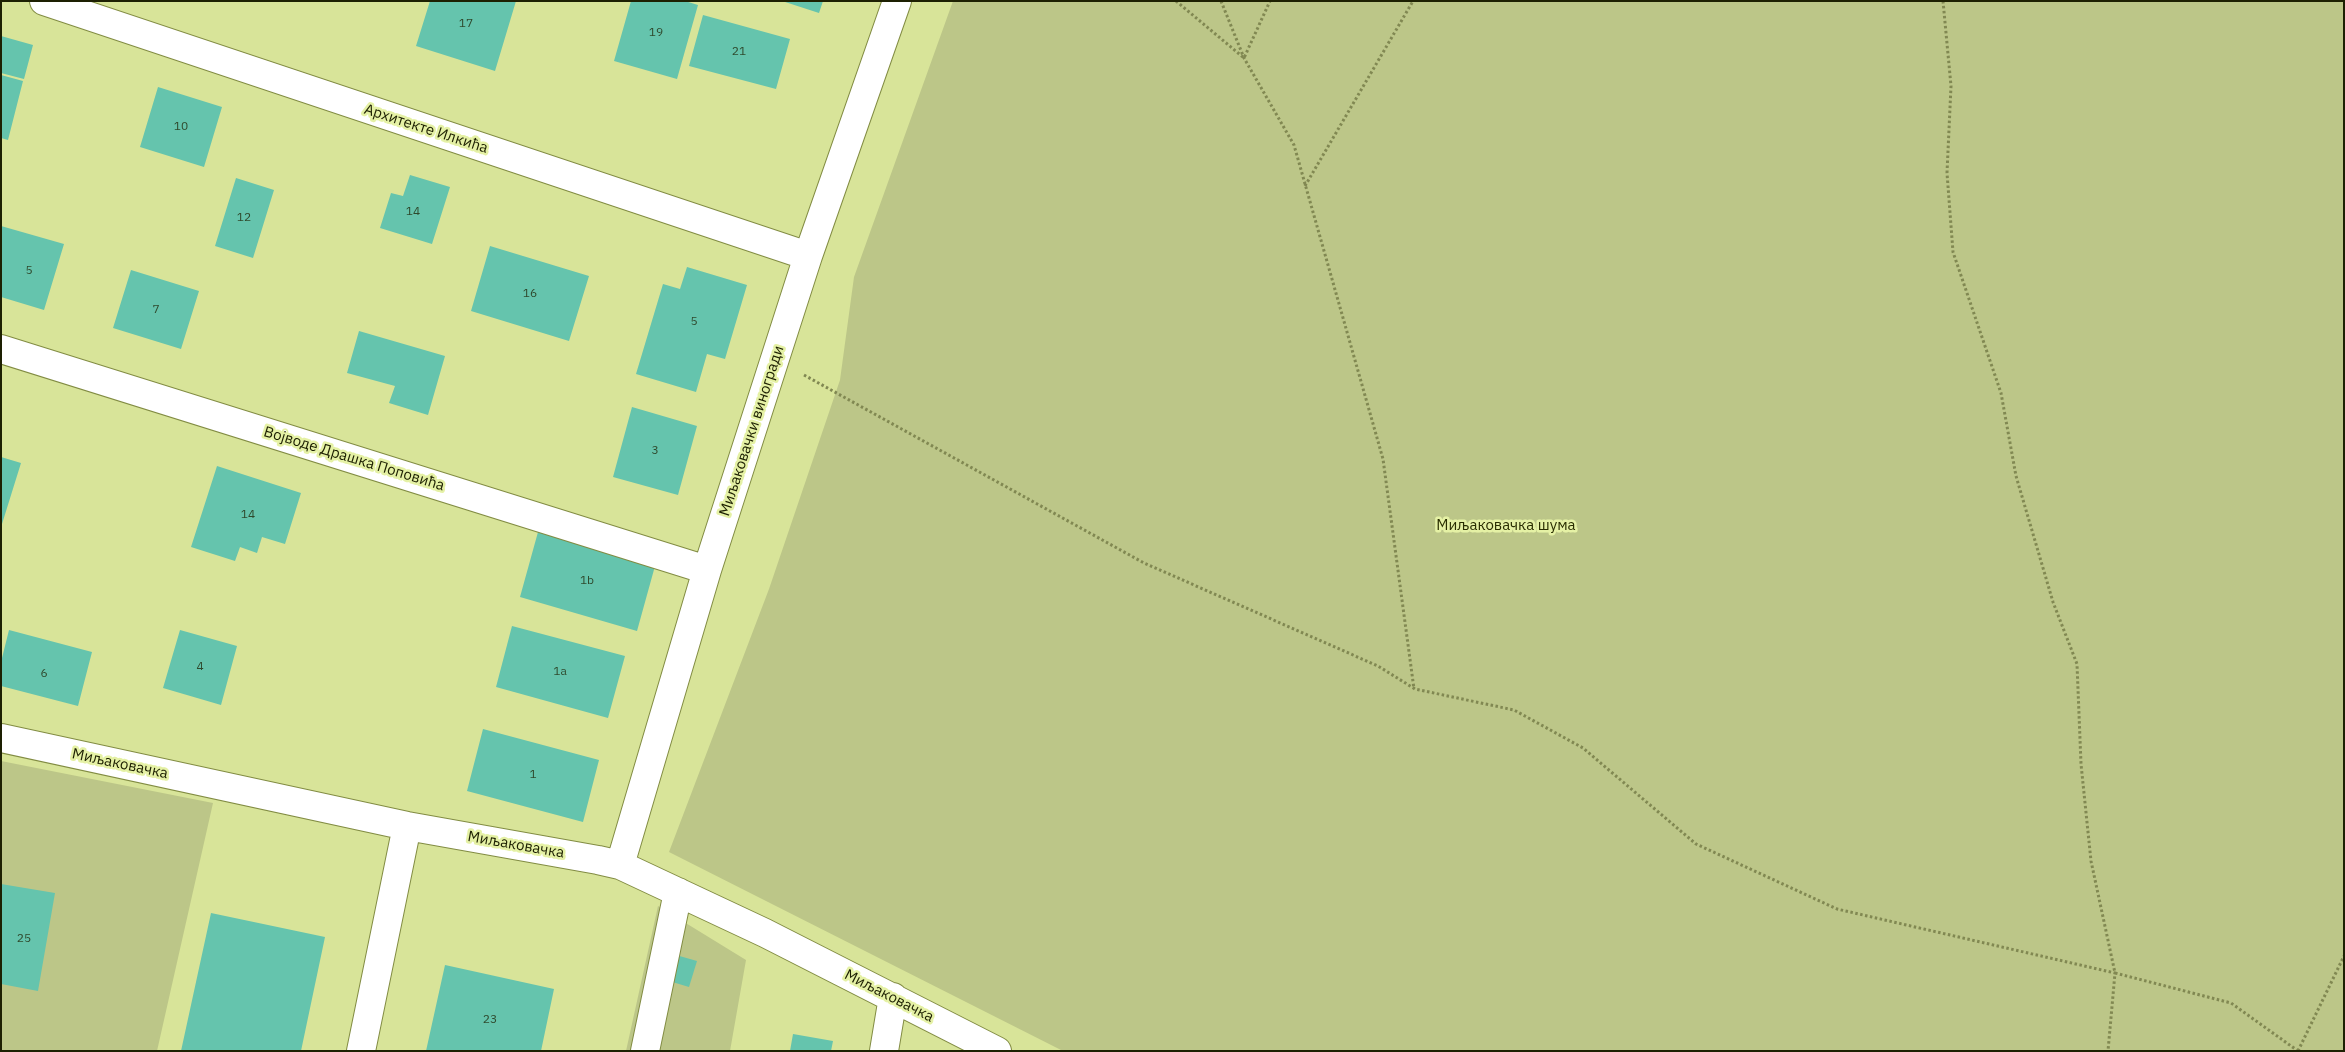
<!DOCTYPE html>
<html>
<head>
<meta charset="utf-8">
<style>
	body { margin:0 }
	#map { position:relative; width:2345px; height:1052px; overflow:hidden; background:#d8e499; font-family:"IBM Plex Sans",sans-serif }
	canvas { display:block }
	.frame { position:absolute; inset:0; border:2px solid #1d2002; pointer-events:none }
</style>
</head>
<body>
<div id="map">
<canvas width="2345" height="1052"></canvas>
<div class="frame"></div>
</div>
<script>
const ctx = document.querySelector('canvas').getContext('2d');
ctx.lineJoin = 'round';
function fill(path, color) {
  ctx.fillStyle = color;
  ctx.fill(path, 'evenodd');
}
function shape(rows) {
  const path = new Path2D();
  for (const r of rows) {
    path.moveTo(r[0], r[1]);
    for (let i = 2; i < r.length; i += 2) path.lineTo(r[i], r[i + 1]);
  }
  return path;
}
function strokePath(path, color, width, dash) {
  ctx.strokeStyle = color;
  ctx.lineWidth = width;
  ctx.lineCap = dash ? 'butt' : 'round';
  ctx.setLineDash(dash || []);
  ctx.stroke(path);
}
function drawText(font, color, halo, rows, align = 'center') {
  ctx.font = font + ' "IBM Plex Sans",sans-serif';
  ctx.lineWidth = 5;
  ctx.setLineDash([]);
  ctx.textBaseline = 'middle';
  ctx.strokeStyle = halo;
  ctx.fillStyle = color;
  for (const [text, x, y, turn = 0] of rows) {
    ctx.save();
    ctx.translate(x, y);
    ctx.rotate((+turn || 0) * Math.PI / 180);
    ctx.textAlign = isNaN(turn) ? turn : align;
    if (halo) ctx.strokeText(text, 0, 0);
    ctx.fillText(text, 0, 0);
    ctx.restore();
  }
}
const green = shape([
	[953,1,2344,1,2344,1051,1063,1051,669,852,769,589,840,380,854,277],
	[1,761,213,803,157,1051,1,1051],
	[658,906,746,960,730,1051,626,1051]
]);
const building = shape([
	[430,1,516,1,495,71,416,46],
	[631,1,685,1,698,5,677,79,614,61],
	[782,1,823,1,819,13],
	[703,15,790,39,776,89,689,66],
	[1,36,33,45,24,79,1,73],
	[1,75,23,81,8,140,1,138],
	[158,87,222,107,204,167,140,147],
	[410,175,450,187,432,244,380,228,391,193,403,196],
	[236,178,274,190,253,258,215,246],
	[1,226,64,244,44,310,1,297],
	[490,246,589,276,569,341,471,311],
	[687,267,747,285,725,359,707,354,696,392,636,374,663,284,680,289],
	[131,270,199,291,181,349,113,328],
	[359,331,445,356,428,415,389,403,395,386,347,373],
	[632,407,697,426,678,495,613,477],
	[1,457,21,463,2,524,1,524],
	[217,466,301,493,285,544,262,537,257,553,240,547,235,561,191,547],
	[538,532,655,566,637,631,520,597],
	[512,626,625,656,608,718,496,687],
	[9,630,92,652,78,706,1,686,1,662],
	[180,630,237,646,221,705,163,688],
	[483,729,599,760,583,822,467,791],
	[1,884,55,893,38,991,1,984],
	[211,913,325,937,301,1051,181,1051],
	[676,955,697,961,689,987,669,981],
	[445,965,554,989,541,1051,426,1051],
	[793,1034,833,1041,831,1051,790,1051]
]);
const path = shape([
	[1176,1,1244,58,1270,1],
	[1221,1,1244,58,1294,145,1383,459,1414,689],
	[1943,1,1951,86,1947,173,1953,252,2001,393,2016,476,2053,602,2077,664,2081,764,2091,861,2115,973,2231,1003,2298,1051],
	[1305,186,1413,1],
	[804,375,1144,563,1378,666,1415,689,1514,710,1583,748,1696,844,1837,909,2115,973,2108,1051],
	[2298,1051,2344,956]
]);
const minor = shape([
	[44,1,808,256],
	[1,349,707,570],
	[1,738,407,826,598,860,620,865,765,933,997,1051],
	[620,865,707,570,808,256,897,1],
	[361,1051,407,826],
	[645,1051,678,892],
	[884,1051,893,997]
]);
const numberNames = [
	["17",466,24],
	["19",656,33],
	["21",739,52],
	["10",181,127],
	["14",413,212],
	["12",244,218],
	["5",29,271],
	["16",530,294],
	["7",156,310],
	["5",694,322],
	["3",655,451],
	["14",248,515],
	["1b",587,581],
	["4",200,667],
	["1a",560,672],
	["6",44,674],
	["1",533,775],
	["25",24,939],
	["23",490,1020]
];
const streetNames = [
	["Архитекте Илкића",426,129,18],
	["Миљаковачки виногради",752,431,-72],
	["Војводе Драшка Поповића",354,459,17],
	["Миљаковачка",120,764,12],
	["Миљаковачка",516,845,10],
	["Миљаковачка",889,996,27]
];
const parkNames = [
	["Миљаковачка шума",1506,526]
];
fill(green, '#bcc688');
fill(building, '#65c4ad');
strokePath(minor, '#828c43', 30);
strokePath(path, '#818852', 3, [2.5, 2.5]);
strokePath(minor, '#fff', 28);
drawText('12px', '#2f492d', null, numberNames);
drawText('15px', '#1d2002', '#e5f1a5', streetNames);
drawText('15px', '#292d01', '#e5f1a5', parkNames);
</script>
</body>
</html>
